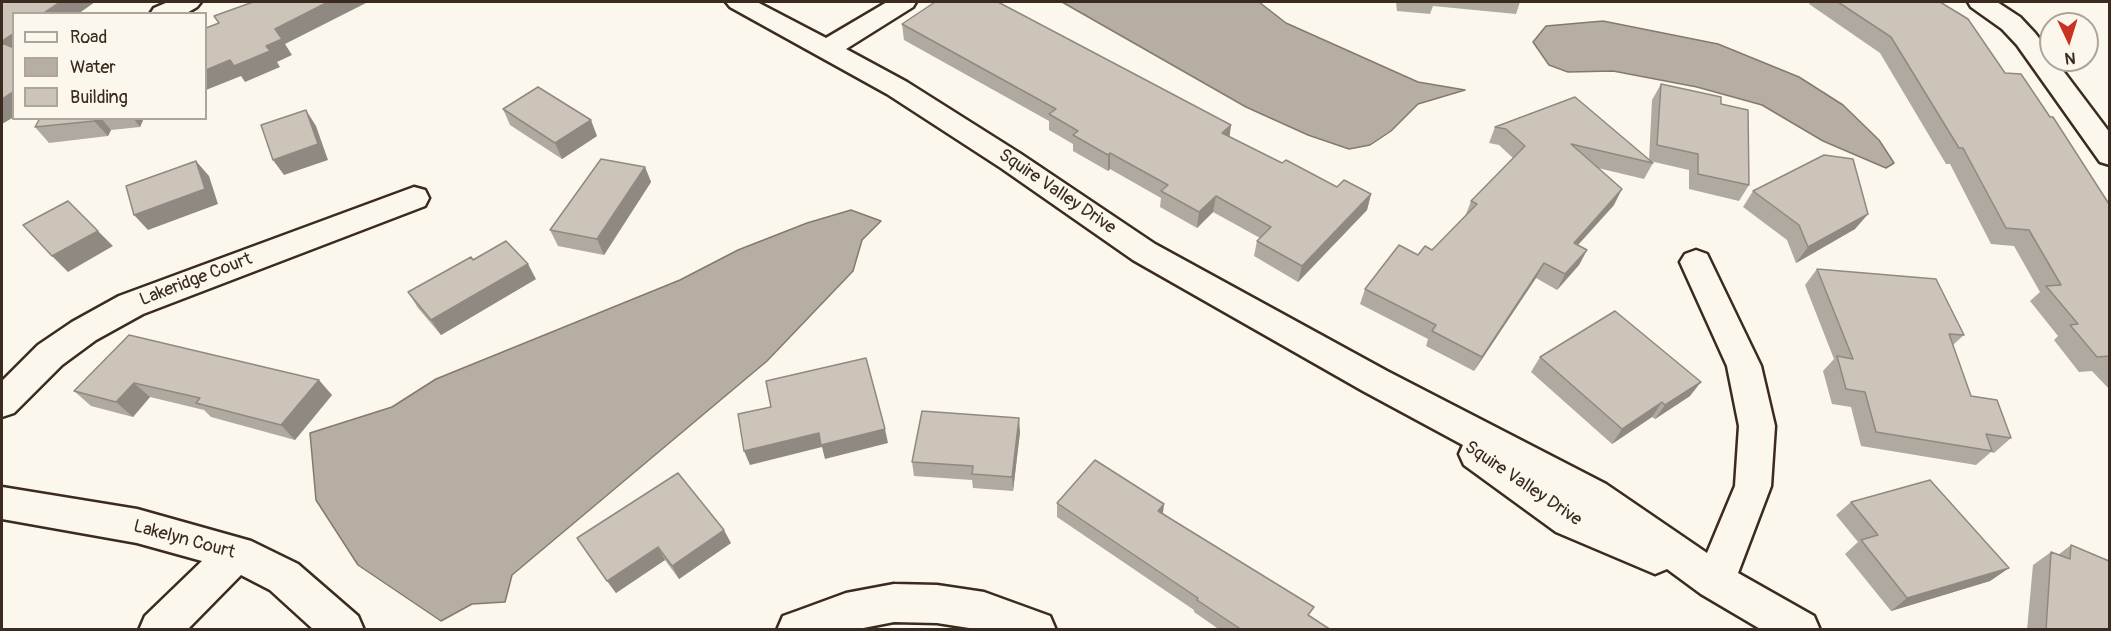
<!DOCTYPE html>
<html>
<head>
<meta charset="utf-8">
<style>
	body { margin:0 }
	#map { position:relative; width:2111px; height:631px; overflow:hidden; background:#fbf7ec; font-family:Pangolin,sans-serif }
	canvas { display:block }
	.frame { position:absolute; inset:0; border:3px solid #3b2a1e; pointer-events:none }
	.legend { position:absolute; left:12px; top:12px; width:195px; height:108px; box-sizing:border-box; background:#fbf7ec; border:2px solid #aea59a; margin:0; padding:8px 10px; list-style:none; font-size:18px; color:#3b2a1e }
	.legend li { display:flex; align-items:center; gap:12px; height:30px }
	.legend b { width:30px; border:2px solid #aea59a }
	.north { position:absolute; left:2039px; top:12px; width:60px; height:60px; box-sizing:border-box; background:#fbf7ec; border:2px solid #aea59a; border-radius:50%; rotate:176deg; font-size:16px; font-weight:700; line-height:24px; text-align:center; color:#3b2a1e }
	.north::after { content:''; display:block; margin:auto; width:21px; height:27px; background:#c8321e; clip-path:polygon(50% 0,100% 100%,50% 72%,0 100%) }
</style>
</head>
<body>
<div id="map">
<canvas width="2111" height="631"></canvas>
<div class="frame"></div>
<ul class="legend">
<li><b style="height:8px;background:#fbf7ec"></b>Road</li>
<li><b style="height:16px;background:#b6aea2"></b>Water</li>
<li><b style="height:16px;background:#ccc4b9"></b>Building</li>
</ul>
<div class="north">N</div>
</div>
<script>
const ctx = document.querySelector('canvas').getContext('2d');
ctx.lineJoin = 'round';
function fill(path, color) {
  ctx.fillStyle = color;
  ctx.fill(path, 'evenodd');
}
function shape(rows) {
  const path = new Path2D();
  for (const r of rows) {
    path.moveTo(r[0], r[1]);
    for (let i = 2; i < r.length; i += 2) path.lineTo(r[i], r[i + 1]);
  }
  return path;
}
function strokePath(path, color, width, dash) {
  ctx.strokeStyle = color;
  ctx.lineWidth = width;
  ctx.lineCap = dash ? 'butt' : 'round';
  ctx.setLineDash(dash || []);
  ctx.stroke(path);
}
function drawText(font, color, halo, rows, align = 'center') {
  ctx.font = font + ' Pangolin,sans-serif';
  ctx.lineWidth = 5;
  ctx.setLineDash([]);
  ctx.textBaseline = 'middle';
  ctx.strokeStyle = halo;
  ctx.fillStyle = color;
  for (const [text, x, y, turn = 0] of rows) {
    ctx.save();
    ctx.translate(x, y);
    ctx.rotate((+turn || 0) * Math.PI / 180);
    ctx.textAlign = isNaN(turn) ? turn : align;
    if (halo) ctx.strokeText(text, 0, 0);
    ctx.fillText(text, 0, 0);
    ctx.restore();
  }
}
const water = shape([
	[1062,2,1259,2,1286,23,1418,82,1465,90,1418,104,1391,131,1370,145,1349,149,1308,135,1246,107,1062,2],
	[1603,21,1718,44,1799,77,1843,105,1879,140,1894,163,1886,168,1823,141,1762,105,1697,87,1613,71,1568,72,1549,65,1533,42,1546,26,1603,21],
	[851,210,881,221,862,240,853,271,767,361,512,575,505,602,472,604,441,621,358,565,316,500,310,433,392,407,436,379,680,280,738,250,807,223,851,210]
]);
const minor = shape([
	[168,2,201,2,197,7,185,14,150,14,154,8,168,2],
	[726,2,757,2,826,38,887,2,916,2,913,7,846,49,907,82,1021,154,1155,244,1387,371,1606,484,1707,553,1735,486,1739,426,1727,366,1680,262,1685,254,1696,250,1707,254,1761,366,1775,426,1771,486,1738,573,1814,616,1820,630,1762,630,1701,594,1667,569,1655,574,1556,532,1464,465,1459,454,1463,445,1363,391,1133,260,1001,168,887,94,730,7,726,2],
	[1968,2,1997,2,2020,17,2035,33,2051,54,2051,60,2055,60,2110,133,2110,165,2100,162,2017,45,2002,29,1971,7,1968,2],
	[414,187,425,190,429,198,425,206,143,314,96,340,62,365,14,413,2,417,2,381,38,345,72,322,119,296,414,187],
	[2,487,137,509,251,541,298,564,358,616,364,630,314,630,270,590,241,575,187,630,139,630,145,616,202,561,137,543,2,519,2,487],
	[894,584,937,585,984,592,1050,616,1056,630,982,630,937,623,894,622,853,630,777,630,783,616,797,611,846,593,894,584]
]);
const wall = shape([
	[1396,2,1520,2,1516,14,1433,6,1430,14,1397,11],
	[1810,2,1940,2,2005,73,2109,204,2109,389,2092,371,2079,372,2054,340,2058,336,2030,301,2040,292,2014,246,1991,244,1950,164,1946,164,1880,53,1809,4],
	[902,24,1231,125,1229,137,1282,163,1337,187,1371,194,1367,210,1298,282,1254,256,1257,241,1260,238,1213,212,1197,228,1160,207,1161,198,1110,169,1108,171,1073,151,1073,144,1049,130,1049,121,904,40],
	[1661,84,1721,104,1749,185,1739,201,1689,189,1689,170,1650,161,1653,163,1644,179,1598,168,1614,205,1578,245,1587,250,1579,265,1557,290,1536,278,1474,371,1426,346,1428,339,1360,304,1365,289,1418,255,1432,250,1465,217,1471,201,1513,158,1499,145,1489,143,1495,127,1649,160,1652,100],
	[503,109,597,136,562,159,510,125],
	[40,118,144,118,140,127,111,130,108,136,49,143,35,127],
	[645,167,651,182,604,255,558,246,550,230],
	[1753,191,1868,214,1855,229,1796,263,1787,240,1743,207],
	[1817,269,1964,335,1953,345,1971,396,2011,438,1994,453,1991,452,1976,465,1861,446,1851,407,1832,404,1823,371,1834,359,1805,285],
	[536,279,441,335,418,308,408,292],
	[129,335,332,395,295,440,211,417,204,410,150,397,133,417,91,406,74,391],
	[1540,357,1690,396,1655,419,1652,417,1612,444,1531,372],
	[1020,432,1013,491,973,488,972,480,914,476,912,462],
	[1851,502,2009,568,1990,581,1891,611,1845,554,1858,542,1836,515],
	[1057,503,1164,504,1163,513,1310,617,1331,630,1220,630,1194,612,1194,610,1057,517],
	[577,538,731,543,679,579,665,560,616,593],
	[2071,545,2109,630,2027,630,2033,565,2051,552,2058,555]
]);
const shadedWall = shape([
	[60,2,95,2,78,14,42,14],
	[328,2,368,2,285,44,292,55,277,62,280,67,245,82,241,76,206,90,206,70,266,46,275,29],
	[14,33,14,58,2,45,2,41],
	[14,91,14,117,2,124,2,99],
	[306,110,316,126,328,160,284,175,273,160],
	[95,118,101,118,111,130,108,136,94,121],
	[133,118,144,118,140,127],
	[591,120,597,136,562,159,555,143],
	[1231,125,1229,141,1222,133],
	[1110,153,1110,169,1108,171,1108,155],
	[196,161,209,176,218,204,148,230,134,215],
	[645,167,651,182,604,255,597,239],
	[1622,189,1614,205,1566,258,1574,243],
	[1371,194,1367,210,1298,282,1302,266],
	[1216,196,1213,212,1197,228,1199,212],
	[1868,214,1855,229,1796,263,1808,247],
	[98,231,113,246,68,272,52,256],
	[1587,250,1579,265,1557,290,1565,274],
	[1544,263,1536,278,1474,371,1482,357],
	[528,264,536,279,441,335,431,320],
	[319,380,332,395,295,440,281,425],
	[1701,382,1690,396,1655,419,1665,405],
	[134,383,150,397,133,417,116,402],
	[1662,402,1652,417,1612,444,1622,429],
	[1019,418,1020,432,1013,491,1012,477],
	[885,429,888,443,825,459,822,447,750,465,744,451,819,433],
	[1164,504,1162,518,1158,511],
	[724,530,731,543,679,579,672,566],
	[658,547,665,560,616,593,607,581],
	[2009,568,1990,581,1891,611,1907,598]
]);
const building = shape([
	[2,2,60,2,42,14,14,14,14,33,2,41,2,2],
	[253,2,328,2,275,29,282,39,266,46,270,51,234,66,230,60,206,70,206,28,219,23,214,16,253,2],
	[935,2,998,2,1231,125,1222,133,1282,163,1286,160,1337,187,1344,180,1371,194,1302,266,1257,241,1271,227,1216,196,1199,212,1161,191,1168,185,1110,153,1108,155,1073,135,1078,131,1049,114,1056,109,902,24,935,2],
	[1838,2,1940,2,1968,19,2005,73,2021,74,2050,117,2053,117,2109,204,2109,356,2097,357,2070,325,2078,324,2046,286,2061,285,2029,230,2006,228,1963,148,1959,148,1891,37,1838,2],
	[2,43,14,48,14,91,2,99,2,43],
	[1661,84,1721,97,1721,104,1748,110,1749,185,1698,174,1698,154,1657,145,1661,84],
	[538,87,591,120,555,143,503,109,538,87],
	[1575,97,1653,163,1571,144,1622,189,1574,243,1587,250,1565,274,1544,263,1482,357,1432,331,1436,325,1365,289,1399,245,1418,255,1425,246,1432,250,1477,204,1471,201,1525,146,1506,129,1495,127,1575,97],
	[306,110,318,144,273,160,261,125,306,110],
	[40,118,95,118,94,121,35,127,40,118],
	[1824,155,1853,159,1868,214,1808,247,1799,225,1753,191,1824,155],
	[601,159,645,167,597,239,550,230,601,159],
	[196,161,205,189,134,215,126,186,196,161],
	[68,201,98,231,52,256,23,225,68,201],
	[506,241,528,264,431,320,408,292,471,257,473,260,506,241],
	[1817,269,1936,279,1964,335,1949,334,1971,396,1997,400,2011,438,1986,434,1992,451,1876,432,1865,392,1846,389,1837,356,1853,359,1817,269],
	[1615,311,1701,382,1665,405,1662,402,1622,429,1540,357,1615,311],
	[129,335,319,380,281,425,196,403,200,398,134,383,116,402,74,391,129,335],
	[866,358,885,429,821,445,819,433,744,451,738,414,771,407,766,381,866,358],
	[922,411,1019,418,1012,477,972,474,973,466,912,462,922,411],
	[1095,460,1164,504,1158,511,1314,607,1308,615,1331,630,1242,630,1197,600,1198,598,1057,503,1095,460],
	[678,473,724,530,672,566,658,547,607,581,577,538,678,473],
	[1930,480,2009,568,1907,598,1861,540,1878,535,1851,502,1930,480],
	[2071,545,2109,561,2109,630,2046,630,2051,552,2070,559,2071,545]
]);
const streetNames = [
	["Squire Valley Drive",1057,192,34],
	["Lakeridge Court",196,280,-21],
	["Squire Valley Drive",1523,484,34],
	["Lakelyn Court",184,540,15]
];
fill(water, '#b6aea2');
strokePath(water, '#85796d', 1.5);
strokePath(minor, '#3b2a1e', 5);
fill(minor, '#fbf7ec');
fill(wall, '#afa99f');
fill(shadedWall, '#8f8982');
fill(building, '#ccc4b9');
strokePath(building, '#8f8982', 1.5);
drawText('18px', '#3b2a1e', '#fbf7ec', streetNames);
</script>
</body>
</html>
